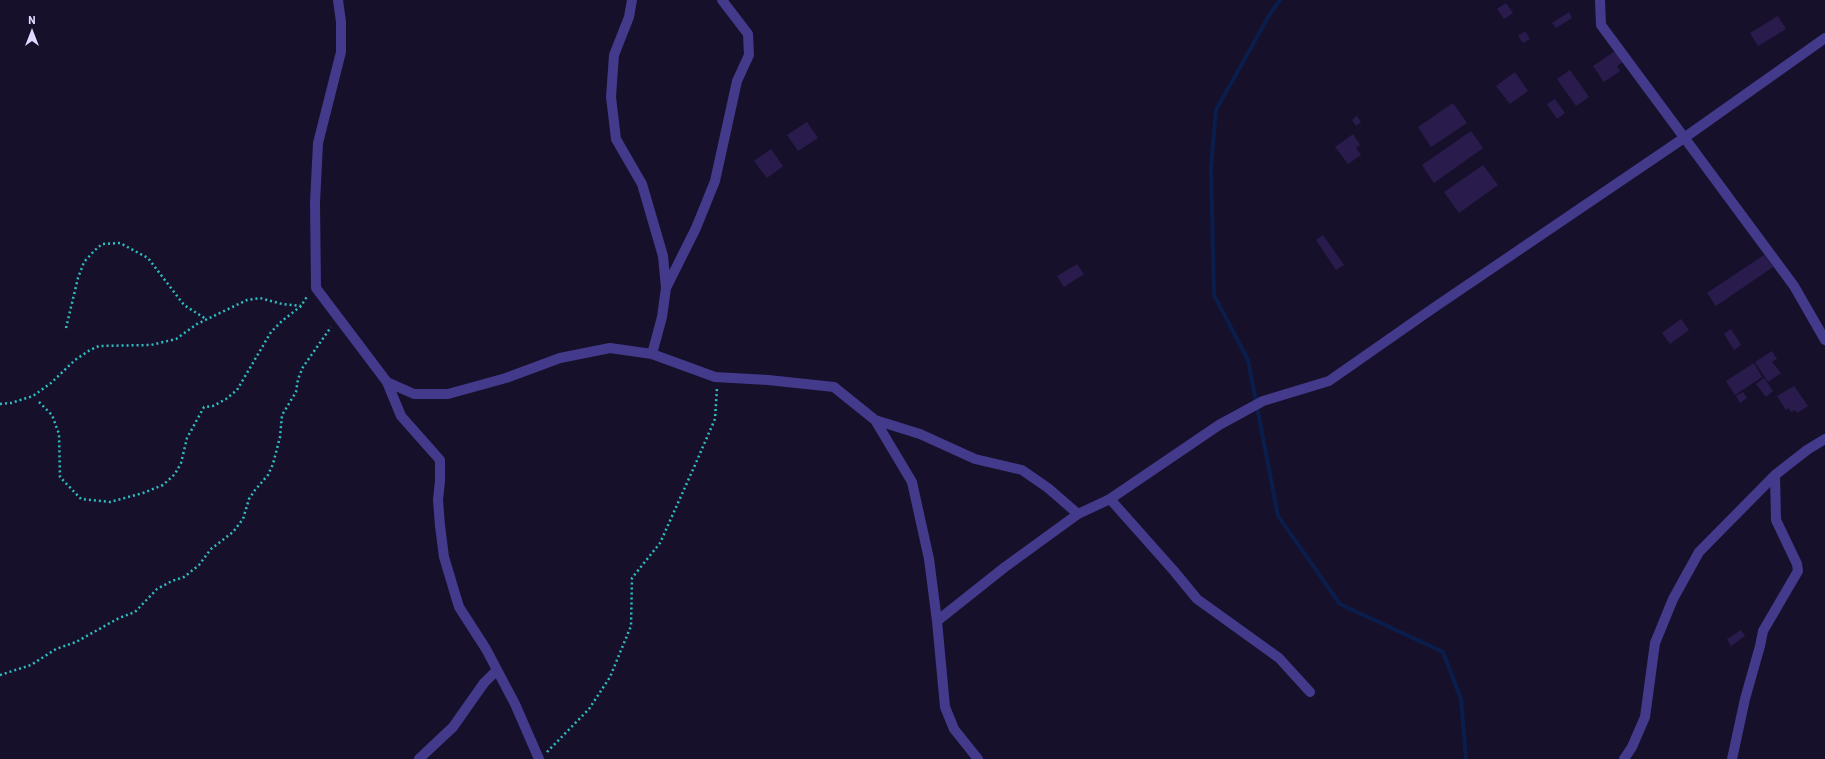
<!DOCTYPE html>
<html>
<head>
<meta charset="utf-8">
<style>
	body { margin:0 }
	#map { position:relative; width:1825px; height:759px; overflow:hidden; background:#17102b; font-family:Barlow,sans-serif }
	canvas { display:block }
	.north { position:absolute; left:12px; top:12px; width:40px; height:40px; -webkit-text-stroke:3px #17102b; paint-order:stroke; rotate:0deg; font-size:11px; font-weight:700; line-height:16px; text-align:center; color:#e1daff }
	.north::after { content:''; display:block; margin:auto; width:14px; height:18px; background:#e1daff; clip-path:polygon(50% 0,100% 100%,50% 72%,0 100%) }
</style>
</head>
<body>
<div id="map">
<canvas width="1825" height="759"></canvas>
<div class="north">N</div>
</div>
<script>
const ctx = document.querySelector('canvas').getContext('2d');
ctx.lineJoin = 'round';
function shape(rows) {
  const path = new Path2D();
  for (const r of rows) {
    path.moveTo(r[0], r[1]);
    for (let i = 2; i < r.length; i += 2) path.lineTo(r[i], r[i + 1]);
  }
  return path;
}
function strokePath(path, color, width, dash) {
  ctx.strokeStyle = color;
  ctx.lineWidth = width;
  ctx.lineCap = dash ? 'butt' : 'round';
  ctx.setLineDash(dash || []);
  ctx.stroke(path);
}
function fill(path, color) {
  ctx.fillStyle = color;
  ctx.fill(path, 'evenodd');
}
const stream = shape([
	[1280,0,1270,14,1216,110,1211,167,1214,295,1248,360,1278,516,1340,604,1443,652,1461,699,1466,759]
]);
const building = shape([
	[1506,3,1513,13,1504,19,1497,9],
	[1569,12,1572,18,1556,28,1552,23],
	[1778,16,1786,29,1758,46,1750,33],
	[1525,31,1530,39,1523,43,1518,36],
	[1615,51,1623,62,1617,66,1620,71,1604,82,1593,66],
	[1570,70,1589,97,1576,106,1557,79],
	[1515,72,1528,91,1510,104,1496,86],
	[1555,99,1565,113,1557,119,1547,104],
	[1453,103,1467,123,1431,147,1418,127],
	[1357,116,1361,122,1356,126,1352,120],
	[807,122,818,138,798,151,787,135],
	[1471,131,1483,148,1434,183,1422,165],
	[1353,134,1360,145,1356,148,1361,155,1348,164,1335,147],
	[771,149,783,166,767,178,754,161],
	[1483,165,1498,185,1459,213,1444,192],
	[1323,235,1344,265,1336,270,1316,240],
	[1764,255,1773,267,1716,306,1707,293],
	[1077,264,1084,274,1064,287,1057,276],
	[1681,319,1689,330,1670,344,1662,333],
	[1731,329,1741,345,1734,350,1724,334],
	[1772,351,1777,359,1772,362,1781,373,1768,382,1755,362],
	[1754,363,1762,377,1735,395,1726,381],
	[1764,378,1773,391,1766,397,1756,384],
	[1794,386,1808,406,1797,413,1795,410,1791,412,1789,408,1786,410,1777,396],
	[1743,392,1747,398,1740,403,1736,396],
	[1741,630,1745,636,1731,646,1727,639]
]);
const path = shape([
	[66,328,78,278,84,262,94,251,102,244,120,243,148,258,184,305,206,319],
	[39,402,52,415,59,434,60,477,81,499,110,502,143,493,163,485,175,474,181,463,187,438,204,407,213,406,226,399,237,390,271,332,282,321,301,306,308,295],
	[0,404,11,403,33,396,51,383,75,360,90,350,99,346,151,345,176,339,197,324,247,300,260,298,282,304,301,306],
	[0,675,31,665,56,649,76,642,119,618,135,612,157,589,172,581,184,577,199,565,211,549,233,532,243,519,249,499,255,490,268,475,273,464,280,437,282,415,296,392,298,379,303,367,331,327],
	[547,752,589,709,610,677,631,626,632,578,660,543,695,465,715,419,717,388]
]);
const minor = shape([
	[338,0,341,22,341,52,318,143,315,203,316,288,387,382,401,416,440,460,440,481,438,500,440,526,444,557,459,607,486,649,515,704,539,759],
	[632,0,629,17,614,55,611,97,616,139,642,184,663,256,666,288,662,317,652,354],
	[1600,0,1601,25,1794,286,1825,340],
	[666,288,696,228,715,181,737,81,749,55,748,34,722,0],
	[387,382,414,394,448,394,506,378,560,358,610,348,652,354,715,377,768,380,834,387,875,420,912,482,929,559,937,621,1005,567,1078,514,1110,499,1219,425,1263,401,1329,381,1432,309,1684,138,1825,38],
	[875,420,920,434,975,459,1022,470,1048,488,1078,514],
	[1110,499,1174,571,1197,599,1279,658,1310,692],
	[937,621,945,707,954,729,978,759],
	[419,759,453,727,484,683,497,670],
	[1624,759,1632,747,1645,717,1655,643,1673,599,1699,552,1775,475,1807,450,1825,439],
	[1732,759,1745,699,1760,646,1763,631,1798,571,1797,564,1776,520,1775,475]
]);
strokePath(stream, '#0a1d4b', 4);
fill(building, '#291c4c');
strokePath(path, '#2ebebf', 2.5, [2, 3]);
strokePath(minor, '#433a8b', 10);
</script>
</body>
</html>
